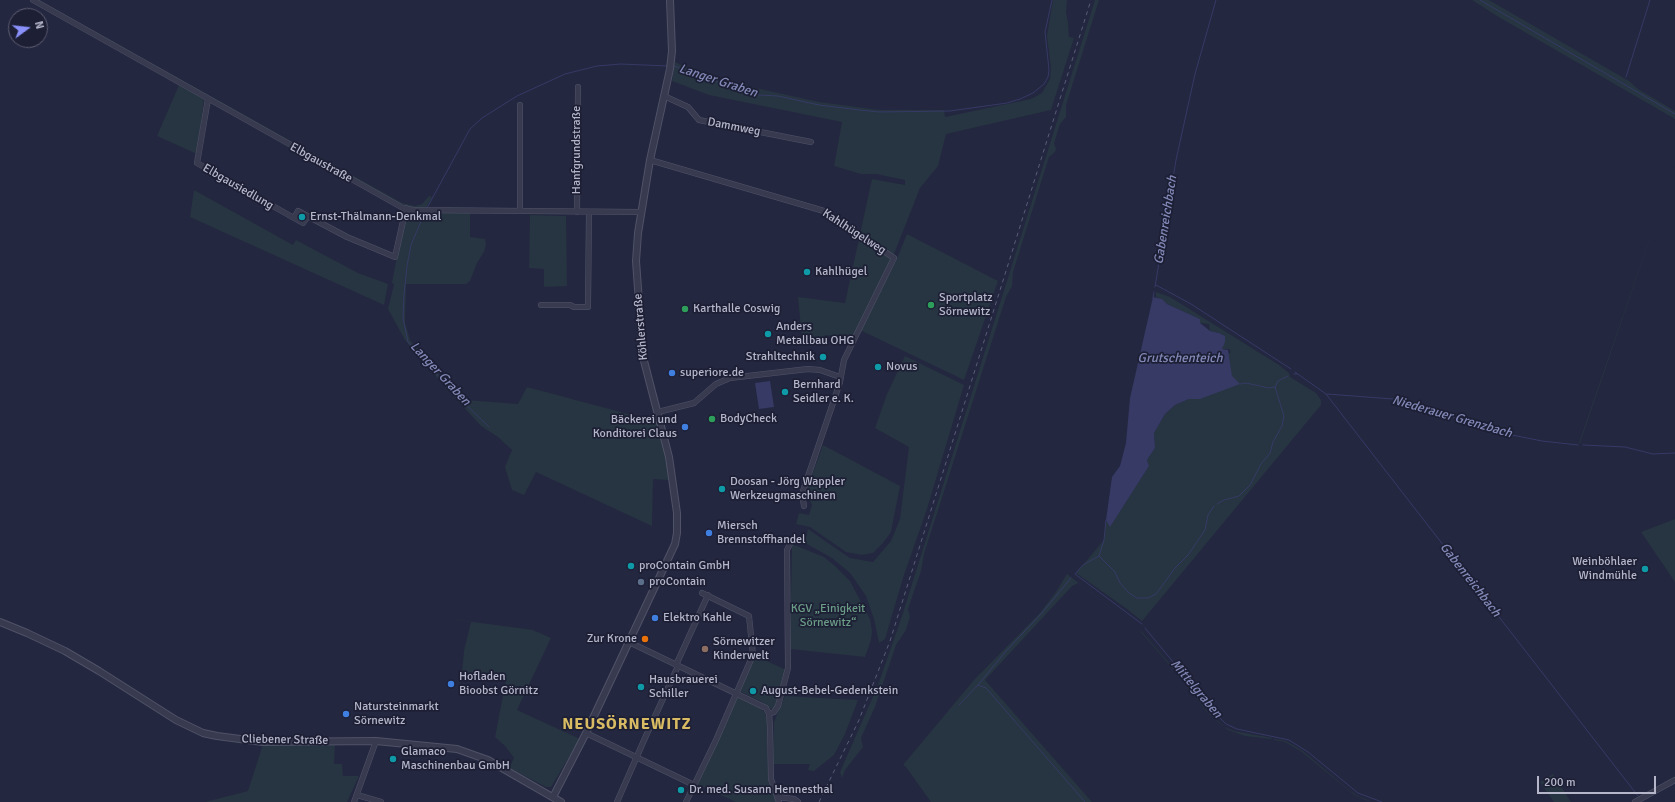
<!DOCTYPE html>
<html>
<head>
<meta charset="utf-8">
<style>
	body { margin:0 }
	#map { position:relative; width:1675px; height:802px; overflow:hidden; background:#242740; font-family:Signika,sans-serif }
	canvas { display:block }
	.north { position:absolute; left:8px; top:8px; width:40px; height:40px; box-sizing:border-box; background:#1d1f35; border:1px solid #5a5b71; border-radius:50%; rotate:75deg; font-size:11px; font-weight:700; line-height:16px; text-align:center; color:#b5b6ca }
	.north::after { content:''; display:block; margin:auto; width:14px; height:18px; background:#8a91fa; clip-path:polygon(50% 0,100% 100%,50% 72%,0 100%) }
	.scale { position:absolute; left:1537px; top:776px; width:119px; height:18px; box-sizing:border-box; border:2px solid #b5b6ca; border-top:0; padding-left:5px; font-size:12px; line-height:14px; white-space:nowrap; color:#b5b6ca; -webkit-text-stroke:3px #1d1f35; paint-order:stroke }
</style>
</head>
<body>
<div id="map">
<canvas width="1675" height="802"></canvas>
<div class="north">N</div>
<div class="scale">200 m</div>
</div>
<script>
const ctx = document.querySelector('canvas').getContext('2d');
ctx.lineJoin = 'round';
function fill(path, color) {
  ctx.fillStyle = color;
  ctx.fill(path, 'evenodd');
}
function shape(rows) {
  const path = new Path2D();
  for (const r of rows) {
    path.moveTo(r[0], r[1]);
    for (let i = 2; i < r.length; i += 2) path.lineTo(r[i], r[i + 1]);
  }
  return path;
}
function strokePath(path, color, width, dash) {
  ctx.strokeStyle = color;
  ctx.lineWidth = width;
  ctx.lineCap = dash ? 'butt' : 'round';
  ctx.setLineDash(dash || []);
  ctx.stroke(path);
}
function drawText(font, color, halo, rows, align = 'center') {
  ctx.font = font + ' Signika,sans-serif';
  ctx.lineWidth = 3.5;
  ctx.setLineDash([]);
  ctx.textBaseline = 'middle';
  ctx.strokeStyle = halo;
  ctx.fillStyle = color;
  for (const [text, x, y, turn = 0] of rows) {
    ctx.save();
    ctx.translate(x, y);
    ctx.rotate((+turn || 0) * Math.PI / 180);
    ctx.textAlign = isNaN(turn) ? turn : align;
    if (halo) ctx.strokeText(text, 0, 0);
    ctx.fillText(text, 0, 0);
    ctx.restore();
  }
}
const green = shape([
	[1053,0,1067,0,1066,12,1068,23,1069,37,1074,38,1051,110,946,134,938,166,920,188,894,254,853,338,825,335,823,339,802,338,798,297,845,303,872,179,905,185,905,180,876,174,861,174,834,166,842,122,709,95,672,81,675,62,710,78,819,102,879,110,944,110,945,117,1031,99,1042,93,1050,79,1051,68,1047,36],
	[1095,0,1099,0,1066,105,1066,117,1060,124,1054,143,1056,149,1055,152,1049,157,1013,272,1012,286,1006,297,924,554,921,571,908,609,910,617,906,630,896,645,875,707,861,738,863,747,845,770,842,778,840,772,878,685,902,616],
	[1472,0,1489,0,1629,81,1638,89,1675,111,1675,119,1497,16],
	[96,32,402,203,415,206,422,204,429,196,432,197,426,208,414,208,396,202,95,34],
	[179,85,204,99,197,154,157,136],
	[1675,165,1580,443,1579,443,1590,411],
	[194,190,293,245,296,240,358,273,388,284,384,305,190,217],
	[408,211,470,213,470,237,485,239,486,244,484,252,477,263,470,281,466,284,406,284,405,323,410,340,451,388,466,400,518,404,527,387,658,422,668,465,669,480,653,479,652,526,536,472,524,495,512,490,505,467,512,450,498,437,481,426,440,381,405,340,388,309,394,284,392,283,405,214],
	[530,215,566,216,567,286,544,287,544,269,529,268],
	[907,234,998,281,964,380,860,330,896,261],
	[1156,292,1170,297,1279,365,1289,373,1290,377,1316,393,1321,400,1321,405,1142,621,1127,609,1076,573,1104,540,1106,520,1110,526,1149,466,1147,460,1155,448,1154,433,1165,414,1175,405,1189,399,1228,354,1231,352,1229,349,1222,349,1225,336,1219,333,1210,331,1209,324,1200,323,1200,319,1167,304,1162,299,1156,297],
	[905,356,964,385,927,509,904,575,885,639,879,643,874,619,866,596,850,573,832,558,805,543,808,529,850,558,873,562,891,541,900,519,909,447,875,428,887,394],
	[823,445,900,486,891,532,883,543,873,553,862,555,846,552,810,527,796,524,799,513,809,515,812,505,806,492],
	[1675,519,1675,582,1641,532],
	[792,544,824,557,835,566,850,581,870,619,872,631,871,640,865,657,790,649],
	[1067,574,1143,633,1188,685,1206,710,1224,727,1234,731,1272,738,1271,739,1245,736,1228,730,1220,724,1206,711,1187,685,1139,630,1078,583,1072,586,985,680,1092,802,931,802,906,767,903,765,974,680,1040,613,1056,592],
	[437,617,533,630,551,638,517,710,580,739,551,787,546,787,509,768,514,758,506,747,495,737,506,680,462,673,464,651,471,622],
	[754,655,786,670,776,706,774,708,771,709,762,702,740,691],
	[785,696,858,700,845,734,834,755,814,771,808,770,810,764,773,764,774,722],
	[737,697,759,707,765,713,767,720,768,773,772,789,777,802,736,802,697,784],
	[1275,739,1286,741,1303,751,1350,791,1360,797,1373,802,1365,800,1353,794,1302,752,1285,742,1274,740],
	[263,744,335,744,334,764,342,764,343,776,359,776,347,802,205,802,248,791],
	[1553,774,1571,802,1554,802,1540,782]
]);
const water = shape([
	[1153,297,1162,299,1167,304,1200,319,1200,323,1210,331,1219,333,1225,336,1225,342,1222,349,1228,350,1232,376,1240,384,1200,399,1189,399,1175,405,1165,414,1154,433,1155,448,1147,460,1149,466,1110,527,1106,520,1112,477,1120,466,1126,443,1130,398],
	[770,381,774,407,759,409,755,383]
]);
const stream = shape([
	[1480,0,1675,114],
	[674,66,741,90,759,95,778,96,819,105,859,110,879,112,950,111,1007,103,1020,99,1033,93,1044,84,1048,77,1049,70,1045,32,1052,0],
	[1626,77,1650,0],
	[427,208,470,129,482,118,517,96,565,74,597,66,621,64,668,66],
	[425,212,411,245,407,266,404,295,403,318,408,342,450,389,489,427],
	[1156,285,1191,304,1291,369],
	[1155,287,1176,160,1195,74,1216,0],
	[1153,298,1154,292],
	[1295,372,1326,394,1638,796],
	[1294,374,1297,374],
	[1240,384,1246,383,1269,388,1275,387,1278,381,1288,376],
	[1327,394,1393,399,1512,435,1542,441,1578,445],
	[1583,445,1625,447,1653,454,1675,453],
	[1217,504,1224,500,1239,496,1250,485,1261,464,1270,453,1273,442,1282,426,1284,416,1275,387],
	[1106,520,1104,540,1099,556,1083,565,1075,574,1142,624],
	[1099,556,1115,572,1120,583,1129,593,1137,598,1148,598,1156,594,1175,568,1188,555,1205,530,1208,515,1214,506],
	[1145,628,1217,715,1226,724,1237,729,1289,740,1308,752,1358,793,1382,802],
	[978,685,1006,651,1041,614,1071,578],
	[959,705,978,685,986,688,1085,802]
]);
const minor = shape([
	[33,0,403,208,413,210,641,212],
	[664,96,688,107,699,120,811,142],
	[208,99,197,163,294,218,298,211,347,237,395,257,406,208],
	[650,160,824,211,894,258,844,360,840,382,833,403,802,494,804,506],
	[520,211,520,105],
	[577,212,578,87],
	[294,218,303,223,308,216],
	[541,305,570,305,574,307,588,307,589,212],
	[658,412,694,403,716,384,730,378,808,369,820,370,840,377],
	[629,642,766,708,769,714,770,726,771,779,779,802],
	[676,665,708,595],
	[769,714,774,712,778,706,788,668,787,550,790,544],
	[586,733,694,785],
	[357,795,381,802],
	[777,797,794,799,798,802],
	[354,802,376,741],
	[617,802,645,738,678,666],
	[686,802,716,740,753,655,749,616,702,593],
	[1635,802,1675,780]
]);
const tertiary = shape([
	[0,622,27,633,65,651,99,671,176,720,203,733,217,736,263,742,376,741,457,749,488,760,561,802],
	[553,797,586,733,667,561,675,544,677,533,677,513,669,457,643,357,636,261,638,233,650,160,670,69,672,51,670,0]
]);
const rail = shape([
	[819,802,859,720,890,641,1091,0]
]);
const markers = [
	[302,217,4,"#0f9aa8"],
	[807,272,4,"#0f9aa8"],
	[931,305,4,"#2e9e5b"],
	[685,309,4,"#2e9e5b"],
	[768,334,4,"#0f9aa8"],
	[823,357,4,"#0f9aa8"],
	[878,367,4,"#0f9aa8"],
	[672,373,4,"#3f7fe0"],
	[785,392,4,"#0f9aa8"],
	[712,419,4,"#2e9e5b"],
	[685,427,4,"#3f7fe0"],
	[722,489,4,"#0f9aa8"],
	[709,533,4,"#3f7fe0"],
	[631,566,4,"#0f9aa8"],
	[1645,569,4,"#0f9aa8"],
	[641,582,4,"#5c6f8a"],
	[655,618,4,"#3f7fe0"],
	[645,639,4,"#e8710a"],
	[705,649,4,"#8d6e63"],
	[451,684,4,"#3f7fe0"],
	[641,687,4,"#0f9aa8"],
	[753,691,4,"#0f9aa8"],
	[346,714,4,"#3f7fe0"],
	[393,759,4,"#0f9aa8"],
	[681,790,4,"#0f9aa8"]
];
const streetNames = [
	["Dammweg",734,127,11],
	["Hanfgrundstraße",577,150,-90],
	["Elbgaustraße",321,163,29],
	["Elbgausiedlung",238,187,30],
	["Kahlhügelweg",854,232,33],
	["Köhlerstraße",641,327,-95],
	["Cliebener Straße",285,740,1]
];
const poiNames = [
	["Ernst-Thälmann-Denkmal",310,217],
	["Kahlhügel",815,272],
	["Sportplatz",939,298],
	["Sörnewitz",939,312],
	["Karthalle Coswig",693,309],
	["Anders",776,327],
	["Metallbau OHG",776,341],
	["Strahltechnik",815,357,"right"],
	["Novus",886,367],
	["superiore.de",680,373],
	["Bernhard",793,385],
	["Seidler e. K.",793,399],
	["BodyCheck",720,419],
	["Bäckerei und",677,420,"right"],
	["Konditorei Claus",677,434,"right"],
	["Doosan - Jörg Wappler",730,482],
	["Werkzeugmaschinen",730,496],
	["Miersch",717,526],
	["Brennstoffhandel",717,540],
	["Weinböhlaer",1637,562,"right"],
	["Windmühle",1637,576,"right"],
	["proContain GmbH",639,566],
	["proContain",649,582],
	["Elektro Kahle",663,618],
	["Zur Krone",637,639,"right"],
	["Sörnewitzer",713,642],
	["Kinderwelt",713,656],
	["Hofladen",459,677],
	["Bioobst Görnitz",459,691],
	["Hausbrauerei",649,680],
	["Schiller",649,694],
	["August-Bebel-Gedenkstein",761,691],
	["Natursteinmarkt",354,707],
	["Sörnewitz",354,721],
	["Glamaco",401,752],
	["Maschinenbau GmbH",401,766],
	["Dr. med. Susann Hennesthal",689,790]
];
const parkNames = [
	["KGV „Einigkeit",828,609],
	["Sörnewitz“",828,623]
];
const waterNames = [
	["Langer Graben",718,81,18],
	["Gabenreichbach",1166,220,-81],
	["Grutschenteich",1180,359],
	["Langer Graben",440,374,47],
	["Niederauer Grenzbach",1452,417,16],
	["Gabenreichbach",1470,580,52],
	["Mittelgraben",1196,689,50]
];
const districtNames = [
	["NEUSÖRNEWITZ",627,725]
];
fill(green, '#263541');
fill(water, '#363a65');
strokePath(stream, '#363a65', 1);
strokePath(minor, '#505267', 6);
strokePath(tertiary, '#505267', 8);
strokePath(minor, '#383b50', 5);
strokePath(tertiary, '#383b50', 6);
strokePath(rail, '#5a5d77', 1, [4, 4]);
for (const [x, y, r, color] of markers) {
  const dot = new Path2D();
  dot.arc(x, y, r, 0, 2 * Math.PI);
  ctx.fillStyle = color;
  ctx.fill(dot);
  strokePath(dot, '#1d1f35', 1.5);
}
drawText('12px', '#b5b6ca', '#1d1f35', streetNames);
drawText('12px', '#b5b6ca', '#1d1f35', poiNames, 'left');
drawText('12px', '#6b9c86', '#1d1f35', parkNames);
drawText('italic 13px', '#8389b7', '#1d1f35', waterNames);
ctx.letterSpacing = '1px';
drawText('bold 16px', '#d8bb63', '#1d1f35', districtNames);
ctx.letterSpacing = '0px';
</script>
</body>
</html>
